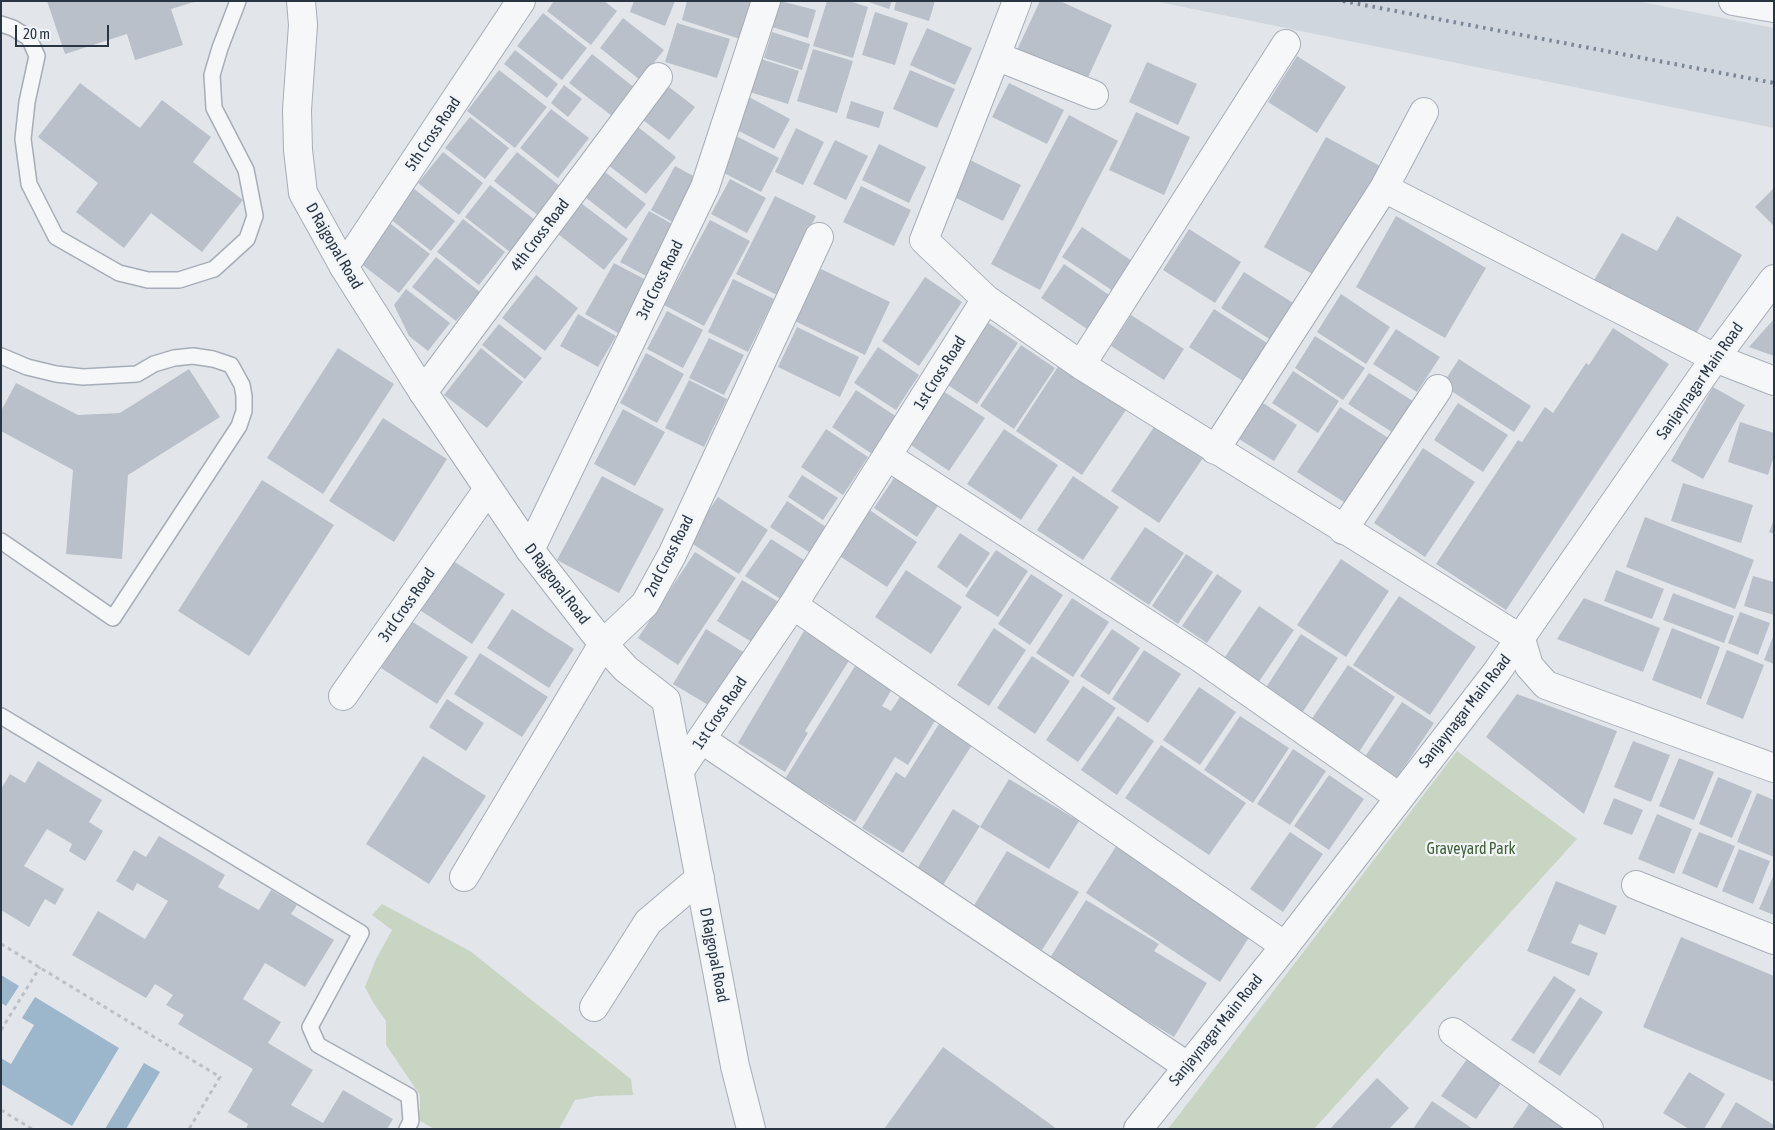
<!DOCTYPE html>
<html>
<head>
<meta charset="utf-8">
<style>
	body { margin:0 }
	#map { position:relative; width:1775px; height:1130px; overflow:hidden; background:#e2e6eb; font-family:"Asap Condensed",sans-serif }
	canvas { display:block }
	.frame { position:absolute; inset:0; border:2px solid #2a3544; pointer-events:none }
	.scale { position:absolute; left:15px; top:25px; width:94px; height:22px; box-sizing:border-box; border:2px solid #2a3544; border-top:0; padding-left:6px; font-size:15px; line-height:18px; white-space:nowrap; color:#2a3544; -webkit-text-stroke:4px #f2f5f8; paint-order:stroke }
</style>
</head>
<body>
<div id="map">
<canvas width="1775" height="1130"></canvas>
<div class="frame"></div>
<div class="scale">20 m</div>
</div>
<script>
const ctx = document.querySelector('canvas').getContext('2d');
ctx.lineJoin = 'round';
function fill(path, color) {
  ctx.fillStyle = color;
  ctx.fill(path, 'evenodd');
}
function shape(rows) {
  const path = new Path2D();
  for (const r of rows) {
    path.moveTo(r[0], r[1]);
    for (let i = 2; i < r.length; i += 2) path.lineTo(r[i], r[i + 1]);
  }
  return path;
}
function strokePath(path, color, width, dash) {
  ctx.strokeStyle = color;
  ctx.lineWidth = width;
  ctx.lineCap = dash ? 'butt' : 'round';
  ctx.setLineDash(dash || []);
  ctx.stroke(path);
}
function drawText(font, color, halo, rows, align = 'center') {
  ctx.font = font + ' "Asap Condensed",sans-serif';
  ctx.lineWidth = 4.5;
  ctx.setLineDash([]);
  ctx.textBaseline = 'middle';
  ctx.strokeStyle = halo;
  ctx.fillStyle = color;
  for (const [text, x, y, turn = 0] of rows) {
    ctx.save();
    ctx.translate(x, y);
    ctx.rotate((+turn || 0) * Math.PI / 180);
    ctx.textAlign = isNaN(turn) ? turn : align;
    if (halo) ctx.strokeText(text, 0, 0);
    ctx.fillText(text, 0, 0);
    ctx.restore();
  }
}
const built = shape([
	[1154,1,1637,1,1774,28,1774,128]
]);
const green = shape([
	[1457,751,1577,839,1314,1129,1168,1129],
	[382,904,470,951,631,1079,633,1095,597,1096,575,1100,559,1129,434,1129,417,1119,420,1109,420,1095,386,1045,386,1021,374,1004,365,987,376,959,392,930,372,915]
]);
const water = shape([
	[1,975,19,986,6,1006,1,1003],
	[35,997,119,1048,72,1126,1,1084,1,1058,11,1064,34,1025,22,1018],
	[144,1063,160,1072,126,1129,105,1129]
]);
const building = shape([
	[47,1,194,1,194,2,171,9,183,45,135,60,127,34,65,54],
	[554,1,604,1,617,11,591,45,547,11],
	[634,1,675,1,665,26,630,12],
	[687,1,751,1,740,39,682,20],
	[780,1,816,10,808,38,772,27],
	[827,1,849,1,868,7,853,58,813,46],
	[866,1,892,1,889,9],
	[896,1,935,1,929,21,894,10],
	[1040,1,1060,1,1112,25,1085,84,1016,52],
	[875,12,908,23,895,65,862,55],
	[543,13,587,48,562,80,517,46],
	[623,18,664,50,640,80,600,48],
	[677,23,730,39,717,78,665,62],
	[927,28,972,48,955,85,910,65],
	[772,32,810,44,802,70,764,58],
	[813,49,853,61,837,113,797,101],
	[515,50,558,84,547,98,504,64],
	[592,54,635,88,612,116,569,83],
	[1297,56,1346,87,1317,133,1268,102],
	[761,59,799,71,788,104,750,92],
	[1147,62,1197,84,1178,125,1129,102],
	[499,70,547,107,515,148,467,111],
	[910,70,955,89,937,128,893,109],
	[80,83,140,128,162,100,211,137,193,162,243,200,202,252,151,213,124,248,76,212,98,183,38,137],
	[1009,83,1064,110,1047,144,992,117],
	[665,84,695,107,669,140,639,117],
	[564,85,582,99,568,117,551,103],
	[749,97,790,119,774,149,733,128],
	[851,101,884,112,879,128,846,118],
	[551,109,589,138,558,178,520,148],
	[1136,112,1190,137,1164,195,1109,170],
	[1069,115,1118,141,1040,290,991,264],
	[470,117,509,148,485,179,445,148],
	[638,127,676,157,646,194,608,165],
	[796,128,824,142,803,185,775,172],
	[736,136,779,158,761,192,718,170],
	[1326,137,1380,166,1318,277,1264,247],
	[835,140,868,156,846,200,813,184],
	[879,144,926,167,909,203,862,180],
	[443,152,483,183,459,215,418,183],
	[517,152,561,187,539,216,494,181],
	[970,160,1021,185,1003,221,952,196],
	[675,166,699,179,674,223,651,210],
	[605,172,646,204,626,229,585,197],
	[730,179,766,198,747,233,711,214],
	[490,185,535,220,510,252,465,217],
	[861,186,911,210,894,246,843,222],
	[413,188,455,221,431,251,389,218],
	[1774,188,1774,226,1755,207],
	[775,196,816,216,777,295,736,274],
	[581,203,628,239,604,270,558,234],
	[649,211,676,226,648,277,620,262],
	[1396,216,1486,268,1445,338,1356,287],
	[1677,216,1742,255,1693,339,1594,280,1622,233,1657,251],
	[463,219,505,252,479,285,437,252],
	[710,220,750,241,704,326,664,305],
	[387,221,430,254,399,293,356,260],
	[1082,227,1132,261,1113,291,1062,257],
	[1189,229,1241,262,1215,303,1163,270],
	[436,257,480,292,456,321,412,287],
	[614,263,648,281,618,333,585,314],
	[1064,264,1112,297,1090,331,1041,298],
	[821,269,890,302,865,355,795,321],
	[1244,272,1298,306,1274,342,1221,308],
	[536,275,578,308,545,351,502,318],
	[925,277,962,302,919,366,882,341],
	[733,279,774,299,748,352,708,332],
	[406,289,450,323,428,351,409,336,394,305],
	[1341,294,1390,327,1366,364,1317,332],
	[1214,309,1267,343,1243,381,1189,347],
	[667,311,703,330,683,368,647,349],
	[578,314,616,336,598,367,560,346],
	[1131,315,1184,349,1164,380,1111,346],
	[1774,319,1774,356,1749,347],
	[984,320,1018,343,977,404,943,382],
	[499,324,542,358,525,379,482,345],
	[797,327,859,357,840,397,778,367],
	[1613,328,1669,364,1506,610,1436,564,1518,440,1522,442,1545,407,1553,413,1586,363,1589,365],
	[1396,329,1440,357,1417,392,1373,364],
	[1315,336,1365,368,1343,400,1295,368],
	[709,338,744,355,724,395,689,378],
	[1021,345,1055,368,1014,429,980,406],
	[878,347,919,375,896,410,854,383],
	[338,348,394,384,323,494,267,458],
	[481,348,523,382,487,428,444,395],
	[646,353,684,374,657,423,620,403],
	[1459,359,1531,406,1514,432,1442,385],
	[1059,365,1126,410,1082,475,1016,431],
	[189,369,220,417,128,475,122,559,66,554,73,470,1,431,1,411,16,383,78,415,120,413],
	[1293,371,1339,401,1318,433,1272,403],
	[1369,373,1416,403,1395,434,1348,404],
	[689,380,727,399,704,447,665,428],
	[1713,387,1745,405,1703,479,1671,461],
	[856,390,900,419,875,456,832,427],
	[943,391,985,418,949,471,908,443],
	[1263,403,1297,425,1274,461,1239,439],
	[1458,403,1508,435,1483,472,1434,440],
	[1340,407,1390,439,1347,504,1297,472],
	[623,409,665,432,635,486,594,464],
	[383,418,447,459,394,542,329,501],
	[1740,422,1774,433,1774,456,1768,475,1728,462],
	[1154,427,1203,458,1159,523,1111,491],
	[826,429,868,457,843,495,801,467],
	[1004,429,1058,465,1021,520,967,484],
	[1423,448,1475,482,1425,557,1374,523],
	[802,475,838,498,823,520,788,497],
	[896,475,939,504,917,537,874,508],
	[602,476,664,509,619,593,557,560],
	[1073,476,1119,507,1083,560,1037,530],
	[262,480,334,525,249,656,178,611],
	[1683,483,1753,505,1741,543,1671,521],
	[718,497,768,530,739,574,688,541],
	[787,501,826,527,809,552,770,527],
	[868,509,917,542,887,587,838,555],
	[1645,517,1754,560,1735,609,1626,567],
	[1774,520,1774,534,1769,532],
	[1145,527,1184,553,1149,605,1110,579],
	[960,533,990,553,967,588,937,567],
	[771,539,807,562,782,600,745,576],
	[996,550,1028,571,998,617,965,596],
	[695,552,736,578,678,665,638,638],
	[1186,554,1213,572,1178,624,1152,606],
	[450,559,505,594,472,644,418,609],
	[1341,559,1389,591,1346,657,1297,625],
	[906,570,962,607,931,654,875,617],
	[1616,570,1664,589,1652,619,1604,601],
	[1031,574,1063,595,1030,645,998,624],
	[1217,574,1242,591,1207,643,1182,626],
	[1753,576,1774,582,1774,615,1744,606],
	[742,580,782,604,757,645,717,621],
	[1673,593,1734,616,1724,643,1663,620],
	[1399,596,1476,647,1430,715,1353,665],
	[1072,598,1109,622,1073,677,1036,653],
	[1584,598,1660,628,1643,672,1557,639],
	[1259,606,1294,630,1258,683,1223,660],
	[512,609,574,649,549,688,487,648],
	[1740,612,1770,623,1758,655,1728,643],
	[411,621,468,657,437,704,381,668],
	[994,628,1026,650,989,706,957,685],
	[1672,628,1720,647,1701,699,1652,680],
	[706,629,748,655,715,709,673,684],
	[1112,629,1140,648,1109,695,1080,676],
	[804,631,850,659,805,731,808,733,785,772,738,743],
	[1301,634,1338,658,1302,713,1265,689],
	[1774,634,1774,664,1764,660],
	[1144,650,1181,674,1148,723,1112,699],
	[1727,650,1764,665,1743,719,1706,704],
	[480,653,548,697,522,737,454,694],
	[1032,656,1070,681,1035,734,997,708],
	[1348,665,1395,697,1359,752,1311,720],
	[855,666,892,689,882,706,891,711,900,697,936,719,908,765,895,757,855,822,785,779],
	[1083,686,1116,708,1078,762,1046,740],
	[1199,687,1236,712,1200,765,1163,740],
	[1517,694,1617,731,1584,814,1486,737],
	[447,699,484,723,466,751,429,727],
	[1402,702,1434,723,1396,779,1364,758],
	[1118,716,1154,741,1117,795,1081,770],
	[1240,716,1289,748,1253,803,1204,770],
	[939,724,972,745,903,853,862,828,896,772,905,778],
	[1633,741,1670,755,1651,802,1614,787],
	[1161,745,1246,803,1209,855,1125,798],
	[1293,749,1326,771,1290,825,1257,804],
	[423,756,486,796,429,884,366,844],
	[1679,758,1714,772,1694,820,1659,806],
	[38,761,102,800,89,822,103,831,85,861,69,851,72,844,47,829,24,866,64,889,55,905,45,899,29,927,1,910,1,789,10,774,25,783],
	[1329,775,1364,799,1329,850,1294,826],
	[1718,777,1752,791,1732,838,1699,824],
	[1009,779,1079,821,1049,869,980,827],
	[1757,793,1774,800,1774,857,1737,842],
	[1614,798,1643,810,1632,835,1603,824],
	[953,809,980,826,943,885,917,869],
	[1657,814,1692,829,1674,874,1638,859],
	[1290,832,1323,854,1283,912,1250,889],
	[1699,832,1735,846,1717,888,1682,873],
	[159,836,225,875,218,887,259,910,271,890,297,905,291,914,334,940,305,987,265,963,243,999,281,1022,268,1043,313,1070,291,1105,323,1123,343,1090,393,1119,387,1129,246,1129,248,1124,228,1112,253,1069,178,1024,184,1015,166,1005,173,995,155,984,146,998,72,955,98,911,145,939,168,901,137,883,133,891,116,881,134,850,146,857],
	[1117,845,1252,933,1220,982,1086,893],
	[1739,849,1770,861,1753,904,1722,891],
	[1007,851,1079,892,1042,950,973,907],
	[1774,874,1774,915,1759,909],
	[1556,881,1617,906,1605,935,1579,924,1571,943,1598,953,1589,976,1527,951],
	[1086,900,1159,944,1154,951,1207,983,1174,1037,1048,961],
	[1681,937,1774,976,1774,1082,1643,1027],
	[1554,976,1576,990,1534,1054,1511,1040],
	[1580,997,1603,1012,1560,1076,1538,1062],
	[943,1047,1057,1129,884,1129],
	[1467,1059,1502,1082,1476,1119,1441,1096],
	[1689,1072,1725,1094,1704,1129,1689,1129,1663,1113],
	[1377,1078,1409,1108,1389,1129,1330,1129],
	[1432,1101,1473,1129,1413,1129],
	[1736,1102,1774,1125,1774,1129,1720,1129],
	[1529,1104,1565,1129,1512,1129]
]);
const path = shape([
	[1,944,220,1077,189,1129],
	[1,1030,40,967],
	[1,1110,32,1129]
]);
const service = shape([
	[1,24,13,28,29,38,37,56,27,102,23,139,29,184,56,237,119,273,148,280,179,280,214,269,247,239,255,216,246,170,214,108,212,75,220,48,238,1],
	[1,356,27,367,56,374,83,377,137,374,154,364,174,358,193,356,213,359,231,365,242,385,244,396,244,411,239,426,113,618,1,541],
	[1,716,361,933,310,1027,318,1045,409,1096,411,1121,407,1129]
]);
const minor = shape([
	[996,56,1017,1],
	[1384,188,1715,358,1774,381],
	[344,267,521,1],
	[986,299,1081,365,1521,639,1529,666,1546,685,1774,768],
	[1081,365,1286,44],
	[423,392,658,77],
	[1215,450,1384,188,1424,112],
	[887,456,1202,659,1399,797],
	[1343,530,1438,389],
	[530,550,705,187,766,1],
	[793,605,1285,946],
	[343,696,488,489],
	[701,739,1187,1066],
	[680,770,793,605,986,299,924,240,996,56,1094,95],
	[464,877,603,644,645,604,672,555,819,237],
	[1636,885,1774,940],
	[594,1007,648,922,700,878],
	[1453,1032,1589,1129]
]);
const tertiary = shape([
	[301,1,303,25,297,110,298,150,303,193,344,267,423,392,530,550,603,644,626,669,666,700,735,1066,751,1129],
	[1733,1,1774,8],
	[1138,1129,1285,946,1496,673,1715,358,1774,279]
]);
const rail = shape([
	[1343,1,1774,83]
]);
const streetNames = [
	["5th Cross Road",433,134,-56],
	["4th Cross Road",540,235,-53],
	["D Rajgopal Road",334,246,60],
	["3rd Cross Road",660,280,-64],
	["1st Cross Road",940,373,-58],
	["Sanjaynagar Main Road",1700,381,-55],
	["2nd Cross Road",669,556,-63],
	["D Rajgopal Road",557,584,53],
	["3rd Cross Road",407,605,-55],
	["Sanjaynagar Main Road",1465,711,-52],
	["1st Cross Road",720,713,-56],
	["D Rajgopal Road",714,955,79],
	["Sanjaynagar Main Road",1216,1030,-51]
];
const parkNames = [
	["Graveyard Park",1471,849]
];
fill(built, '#d0d6dd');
fill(green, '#c9d5c3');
fill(water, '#9cb6cc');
fill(building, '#b9c0c9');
strokePath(service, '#a7adb6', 18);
strokePath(minor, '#a7adb6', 30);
strokePath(tertiary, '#a7adb6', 30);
strokePath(path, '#bcc1c6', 3, [4, 4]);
strokePath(service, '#f5f7f9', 15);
strokePath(minor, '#f5f7f9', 28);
strokePath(tertiary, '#f5f7f9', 28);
strokePath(rail, '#7b8696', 4, [2.5, 5]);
drawText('16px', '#2a3544', '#f2f5f8', streetNames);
drawText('16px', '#406036', '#f2f5f8', parkNames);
</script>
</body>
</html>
